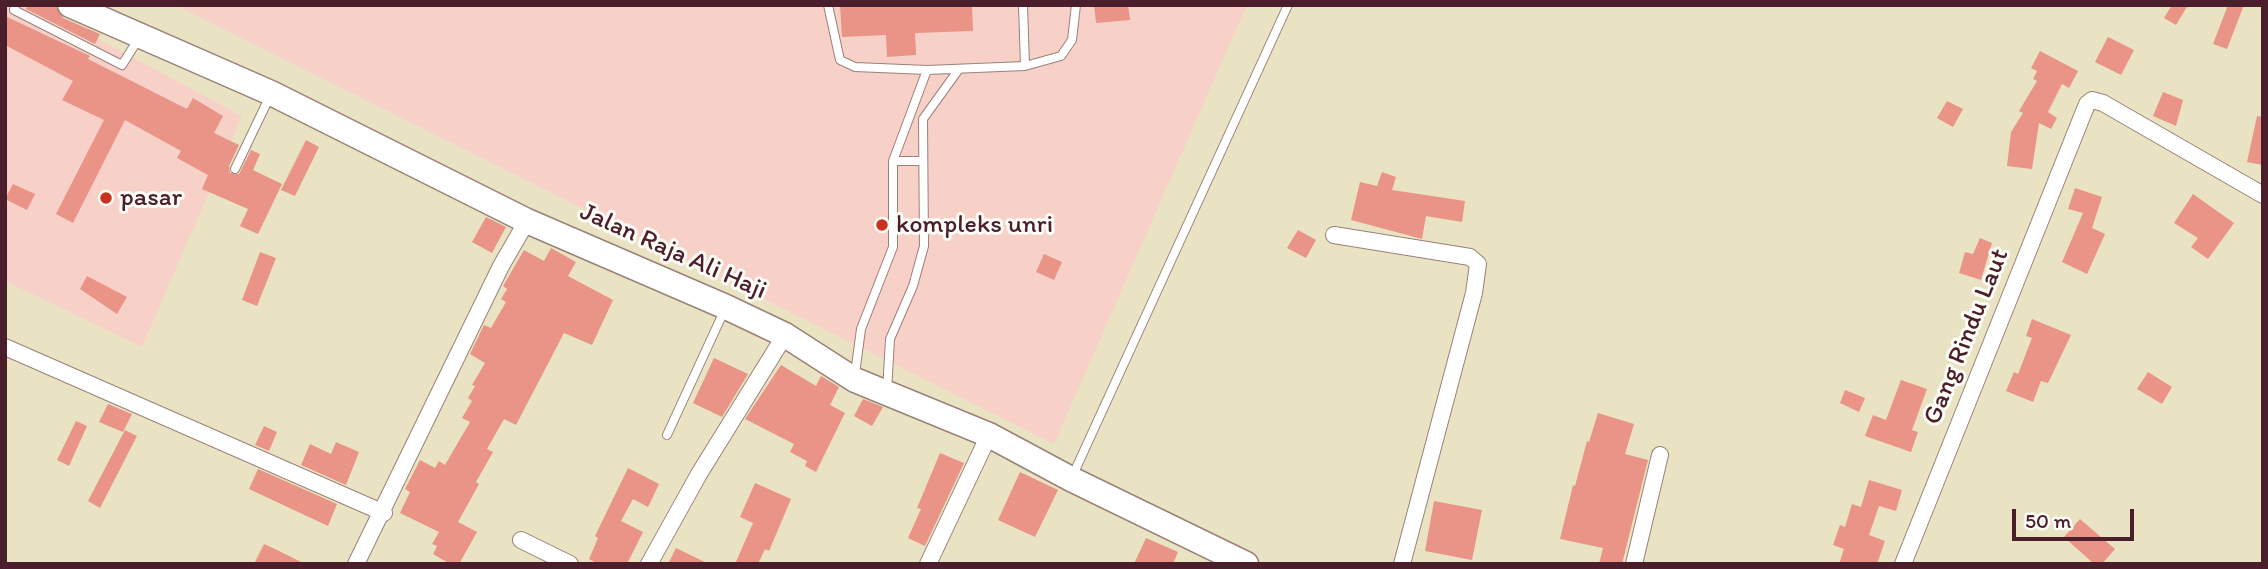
<!DOCTYPE html>
<html>
<head>
<meta charset="utf-8">
<style>
	body { margin:0 }
	#map { position:relative; width:2268px; height:569px; overflow:hidden; background:#e9e3c3; font-family:Itim,sans-serif }
	canvas { display:block }
	.frame { position:absolute; inset:0; border:7px solid #4a1f2b; pointer-events:none }
	.scale { position:absolute; left:2012px; top:509px; width:122px; height:32px; box-sizing:border-box; border:4px solid #4a1f2b; border-top:0; padding-left:9px; font-size:21px; line-height:24px; white-space:nowrap; color:#4a1f2b; -webkit-text-stroke:5px #fdfcf7; paint-order:stroke }
</style>
</head>
<body>
<div id="map">
<canvas width="2268" height="569"></canvas>
<div class="frame"></div>
<div class="scale">50 m</div>
</div>
<script>
const ctx = document.querySelector('canvas').getContext('2d');
ctx.lineJoin = 'round';
function fill(path, color) {
  ctx.fillStyle = color;
  ctx.fill(path, 'evenodd');
}
function shape(rows) {
  const path = new Path2D();
  for (const r of rows) {
    path.moveTo(r[0], r[1]);
    for (let i = 2; i < r.length; i += 2) path.lineTo(r[i], r[i + 1]);
  }
  return path;
}
function strokePath(path, color, width, dash) {
  ctx.strokeStyle = color;
  ctx.lineWidth = width;
  ctx.lineCap = dash ? 'butt' : 'round';
  ctx.setLineDash(dash || []);
  ctx.stroke(path);
}
function drawText(font, color, halo, rows, align = 'center') {
  ctx.font = font + ' Itim,sans-serif';
  ctx.lineWidth = 6;
  ctx.setLineDash([]);
  ctx.textBaseline = 'middle';
  ctx.strokeStyle = halo;
  ctx.fillStyle = color;
  for (const [text, x, y, turn = 0] of rows) {
    ctx.save();
    ctx.translate(x, y);
    ctx.rotate((+turn || 0) * Math.PI / 180);
    ctx.textAlign = isNaN(turn) ? turn : align;
    if (halo) ctx.strokeText(text, 0, 0);
    ctx.fillText(text, 0, 0);
    ctx.restore();
  }
}
const built = shape([
	[5,5,35,5,242,116,142,347,5,281],
	[175,5,1247,5,1054,444]
]);
const building = shape([
	[28,5,55,5,63,18,100,34,95,44,26,9],
	[840,5,972,5,973,31,915,33,916,55,887,57,886,35,842,37],
	[1094,5,1128,5,1130,20,1096,23],
	[2172,5,2188,5,2176,25,2164,18],
	[2228,5,2244,5,2227,49,2213,44],
	[5,16,90,56,88,59,187,109,193,98,223,116,214,133,239,145,229,166,230,173,239,174,251,150,260,154,253,170,282,184,258,234,240,226,248,209,202,189,208,175,177,158,181,151,125,120,73,223,56,214,104,120,62,100,73,81,5,45],
	[2108,37,2134,50,2121,75,2095,62],
	[2040,51,2078,71,2069,88,2062,84,2048,112,2057,118,2051,129,2039,123,2032,169,2007,166,2011,132,2023,113,2019,111,2037,81,2033,79,2037,71,2031,68],
	[2163,92,2183,100,2176,126,2153,116],
	[1947,101,1963,109,1953,127,1937,118],
	[2257,116,2263,117,2263,165,2247,162],
	[306,140,319,147,295,196,281,190],
	[1382,172,1396,177,1392,190,1465,201,1462,222,1426,216,1422,239,1351,220,1360,182,1377,186],
	[13,184,35,194,27,210,5,199],
	[2075,188,2102,197,2092,228,2105,234,2087,274,2062,262,2083,213,2068,209],
	[2193,194,2234,223,2208,259,2191,247,2198,238,2174,223],
	[486,217,506,227,492,253,472,242],
	[1298,230,1316,240,1306,258,1287,248],
	[1980,238,1992,243,1981,280,1959,273,1965,252,1973,254],
	[551,248,576,262,568,276,613,300,592,345,564,333,516,425,504,419,487,449,493,452,476,482,479,484,458,522,477,532,459,564,450,564,433,554,437,546,432,544,439,532,400,513,410,492,405,489,420,460,435,468,439,461,445,465,470,422,462,418,472,401,468,398,475,386,472,385,485,363,470,354,484,325,491,328,506,302,501,299,507,289,503,286,524,250,544,261],
	[260,252,276,258,257,306,242,300],
	[1044,254,1062,262,1054,280,1036,272],
	[87,276,127,297,117,314,80,289],
	[2032,319,2071,335,2048,383,2041,381,2033,402,2006,391,2014,372,2018,374,2032,338,2026,336],
	[714,358,748,374,722,417,693,403],
	[781,365,816,386,821,376,839,387,830,405,845,413,816,472,805,466,807,461,790,452,794,444,745,419],
	[2148,372,2172,387,2162,404,2137,389],
	[1901,380,1927,389,1912,430,1918,432,1911,452,1865,436,1873,415,1886,420],
	[1845,390,1865,398,1859,412,1840,403],
	[863,399,883,407,872,426,854,416],
	[108,404,132,414,123,432,99,422],
	[1598,413,1634,424,1625,454,1648,460,1622,564,1599,564,1603,548,1560,539,1573,485,1575,486,1587,441,1589,442],
	[76,421,87,426,69,466,57,460],
	[264,426,277,432,269,451,255,445],
	[125,430,137,436,100,508,88,501],
	[336,442,359,452,346,485,301,465,310,444,331,454],
	[940,453,964,463,925,546,908,538,921,509,917,508],
	[628,468,659,484,648,507,633,499,621,521,643,532,627,564,598,564,589,559,598,538,595,536],
	[258,469,337,504,328,526,249,489],
	[1020,472,1058,490,1035,537,998,520],
	[1869,480,1902,490,1896,511,1879,506,1869,535,1885,541,1877,564,1839,564,1844,549,1833,545,1840,525,1845,527,1852,504,1861,507],
	[755,483,791,499,769,551,765,549,758,564,735,564,753,523,740,517],
	[1434,501,1482,510,1472,560,1425,551],
	[2080,519,2115,549,2102,564,2094,564,2064,537],
	[1146,538,1178,552,1173,564,1134,564],
	[264,544,275,549,305,564,254,564],
	[676,548,709,564,668,564]
]);
const lane = shape([
	[15,5,14,10,122,65,139,38],
	[828,5,840,60,855,67,927,70,1025,66,1061,56,1072,40,1076,5],
	[1023,5,1025,66],
	[893,161,923,161],
	[235,169,270,96],
	[855,374,861,329,893,247,893,161,927,70],
	[887,391,890,339,913,286,924,246,923,119,959,69],
	[667,435,725,309],
	[1072,477,1288,5]
]);
const street = shape([
	[1334,235,1470,257,1478,264,1474,293,1402,564],
	[5,347,384,513],
	[521,540,570,564],
	[356,564,501,266,527,221],
	[649,564,699,474,785,335],
	[928,564,989,435],
	[1634,564,1660,455],
	[1903,564,2087,104,2092,100,2103,103,2263,195]
]);
const primary = shape([
	[70,5,271,93,527,221,726,307,785,335,855,380,989,435,1071,479,1246,564]
]);
const markers = [
	[106,198,7,"#c8321e"],
	[882,225,7,"#c8321e"]
];
const poiNames = [
	["pasar",120,198],
	["kompleks unri",896,225]
];
const streetNames = [
	["Jalan Raja Ali Haji",673,252,24],
	["Gang Rindu Laut",1967,337,-68]
];
fill(built, '#f7d1c8');
fill(building, '#e99486');
strokePath(lane, '#9a8177', 10);
strokePath(street, '#9a8177', 18);
strokePath(primary, '#9a8177', 27);
strokePath(lane, '#fff', 8);
strokePath(street, '#fff', 16);
strokePath(primary, '#fff', 24);
for (const [x, y, r, color] of markers) {
  const dot = new Path2D();
  dot.arc(x, y, r, 0, 2 * Math.PI);
  ctx.fillStyle = color;
  ctx.fill(dot);
  strokePath(dot, '#fdfcf7', 2.5);
}
drawText('26px', '#4a1f2b', '#fdfcf7', poiNames, 'left');
drawText('26px', '#4a1f2b', '#fdfcf7', streetNames);
</script>
</body>
</html>
